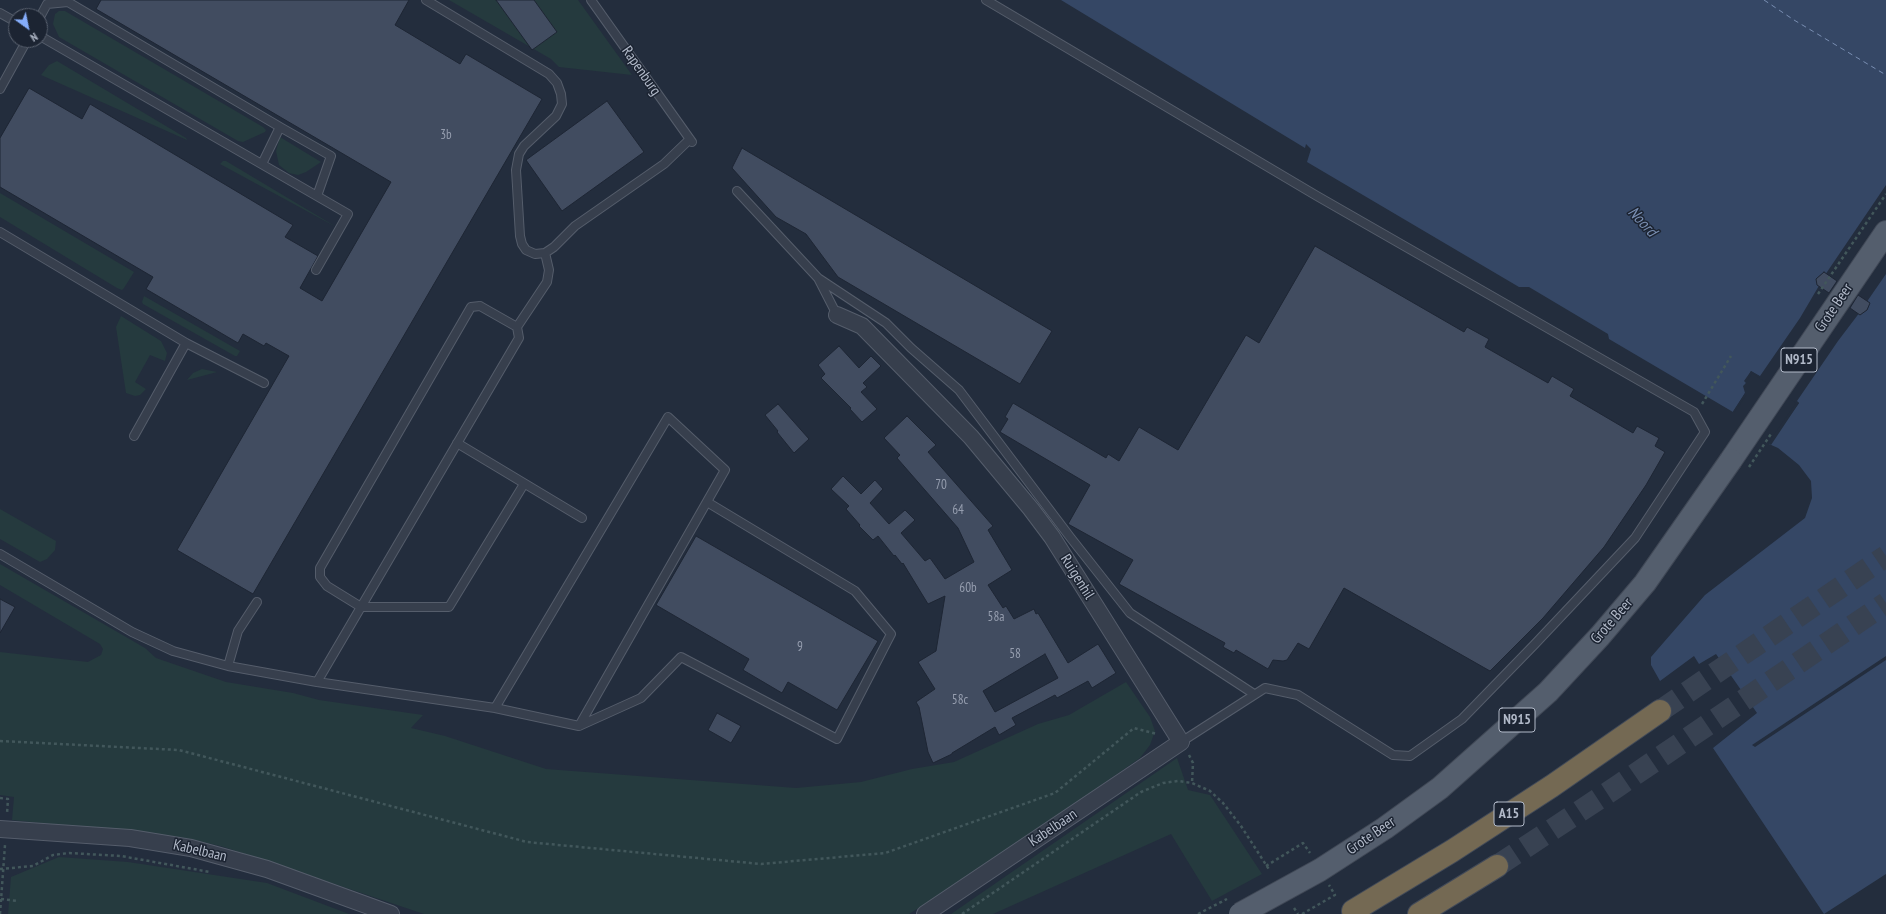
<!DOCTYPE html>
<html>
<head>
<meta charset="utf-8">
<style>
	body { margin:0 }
	#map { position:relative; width:1886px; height:914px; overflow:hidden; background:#232d3d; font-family:"PT Sans Narrow",sans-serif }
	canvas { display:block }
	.north { position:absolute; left:8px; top:8px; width:40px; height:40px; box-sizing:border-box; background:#1c2432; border:1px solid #58606e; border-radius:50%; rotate:147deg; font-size:11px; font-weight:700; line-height:16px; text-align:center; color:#b2bac9 }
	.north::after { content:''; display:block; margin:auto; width:14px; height:18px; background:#85adfb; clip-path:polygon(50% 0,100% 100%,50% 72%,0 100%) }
</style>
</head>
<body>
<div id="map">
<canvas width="1886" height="914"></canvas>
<div class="north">N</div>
</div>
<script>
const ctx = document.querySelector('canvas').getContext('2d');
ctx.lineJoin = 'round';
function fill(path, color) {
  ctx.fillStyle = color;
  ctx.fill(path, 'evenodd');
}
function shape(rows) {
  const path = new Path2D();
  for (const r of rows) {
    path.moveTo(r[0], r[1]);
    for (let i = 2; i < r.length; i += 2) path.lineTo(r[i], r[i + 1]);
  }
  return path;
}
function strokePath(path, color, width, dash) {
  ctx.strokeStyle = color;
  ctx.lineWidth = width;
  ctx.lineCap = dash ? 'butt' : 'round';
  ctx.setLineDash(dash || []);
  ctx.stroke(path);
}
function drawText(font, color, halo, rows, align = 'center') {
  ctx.font = font + ' "PT Sans Narrow",sans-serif';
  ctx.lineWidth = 3;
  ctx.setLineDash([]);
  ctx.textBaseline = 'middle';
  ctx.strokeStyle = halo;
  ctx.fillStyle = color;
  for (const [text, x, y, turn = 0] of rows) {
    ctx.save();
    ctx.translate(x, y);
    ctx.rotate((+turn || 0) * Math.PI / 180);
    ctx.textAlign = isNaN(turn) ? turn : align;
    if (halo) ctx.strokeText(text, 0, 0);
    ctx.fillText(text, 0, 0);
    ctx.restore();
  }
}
const green = shape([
	[449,0,578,0,632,75,559,67,551,59],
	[59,11,65,11,263,127,266,130,265,132,243,142,238,141,59,37,53,24,55,14],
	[57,61,186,138,187,140,41,75,49,65],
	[280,137,321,162,306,172,298,175,289,173,279,165,276,151],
	[223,161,226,161,338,228,220,164],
	[0,193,134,272,124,288,122,290,117,288,0,217],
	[144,296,240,351,237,356,235,356,143,304,142,302],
	[121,316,161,341,167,353,165,361,150,355,135,382,146,389,140,395,135,396,126,393,116,327],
	[202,369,217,372,187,380,193,373],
	[0,509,56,541,55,550,47,559,40,562,0,539],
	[0,564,145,648,156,658,226,682,293,693,319,700,423,715,411,728,445,736,546,769,796,788,861,782,912,769,954,762,1038,724,1069,715,1126,682,1150,717,1155,731,1150,745,1140,758,993,861,909,914,424,914,224,847,186,838,12,820,14,797,0,795,0,652,88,662,101,655,103,649,100,644,0,585],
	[1177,758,1188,790,1210,795,1262,874,1212,901,1171,834,993,914,951,914],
	[59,857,128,862,267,883,349,914,8,914,11,877]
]);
const water = shape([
	[1061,0,1886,0,1886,656,1752,745,1755,747,1886,660,1886,874,1824,914,1713,748,1757,713,1716,654,1699,664,1694,656,1660,681,1651,665,1651,657,1664,642,1705,595,1805,518,1812,498,1811,481,1799,465,1778,448,1769,444,1799,403,1751,371,1746,382,1745,393,1733,412,1609,339,1608,334,1529,287,1519,287,1307,162,1311,149,1306,144,1305,148],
	[1826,273,1868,301,1869,306,1867,310,1861,314,1818,285,1817,278,1822,274]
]);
const pier = shape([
	[1886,185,1886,274,1866,303,1825,275],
	[1820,284,1860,312,1838,341,1797,401,1799,403,1771,445,1768,443,1796,403,1752,373,1747,381,1747,394,1734,413,1732,413,1745,393,1743,386,1746,383,1744,381,1751,371,1760,376,1800,318]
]);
const ferry = shape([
	[1764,0,1794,20,1886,75]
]);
const building = shape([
	[101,0,409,0,395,25,460,64,466,54,542,99,253,594,177,550,289,356,266,343,264,346,243,334,238,343,146,289,153,277,0,187,0,138,29,88,82,119,90,104,293,225,285,237,318,256,300,288,322,301,391,182,96,9,101,0],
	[496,0,534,0,557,32,532,50,496,0],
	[607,101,644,152,562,211,526,160,607,101],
	[742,148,1052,331,1020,384,838,277,806,234,776,217,732,168,742,148],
	[1315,246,1464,332,1467,327,1489,339,1485,347,1548,383,1552,376,1574,389,1570,396,1633,433,1637,426,1659,438,1655,446,1665,452,1646,485,1604,547,1543,618,1490,671,1344,588,1309,649,1298,643,1287,660,1283,661,1273,660,1268,669,1236,650,1234,653,1223,647,1225,643,1119,584,1133,560,1068,524,1090,485,1000,432,1008,419,1005,417,1013,403,1106,458,1108,454,1119,461,1139,427,1178,450,1246,335,1259,343,1315,246],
	[1824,272,1837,281,1829,293,1817,285,1816,279,1824,272],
	[1858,295,1870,303,1867,310,1860,315,1850,308,1858,295],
	[839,346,859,368,871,356,881,366,863,383,867,387,861,392,877,409,862,422,850,409,851,408,821,378,825,374,818,365,839,346],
	[778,404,809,439,794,453,777,432,778,431,765,415,778,404],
	[907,416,936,445,928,452,993,526,988,530,1012,570,988,585,1003,608,1006,606,1014,619,1034,609,1036,614,1038,613,1068,663,1098,644,1116,673,1092,688,1088,681,1057,698,1055,695,1012,718,1016,725,999,735,995,727,952,753,952,754,933,763,928,752,919,707,916,702,935,689,918,662,936,651,945,596,928,604,903,563,902,564,895,555,894,556,878,536,873,540,859,526,860,525,846,509,849,506,831,489,843,476,861,494,875,480,883,489,870,503,889,524,905,510,915,520,901,533,925,561,930,558,945,579,974,562,958,528,897,458,900,455,884,438,907,416],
	[1045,654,1058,678,995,712,983,691,1045,654],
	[696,536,878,641,837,710,788,682,782,693,743,670,749,659,656,605,696,536],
	[0,599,15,607,0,633,0,599],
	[717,713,741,726,731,743,708,730,717,713]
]);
const motorwayTunnel = shape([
	[1660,711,1886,556],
	[1497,866,1618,786,1886,603]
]);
const path = shape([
	[1818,294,1886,194],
	[1702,404,1731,356],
	[0,741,179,750,527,842,761,864,885,853,1055,793,1134,728,1157,734],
	[1189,755,1193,763,1192,783],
	[0,798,8,799,7,814],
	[1266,866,1303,843,1310,853],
	[0,869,33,866,53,855,69,853,121,856,210,872],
	[1,899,18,901],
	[1294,908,1298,914],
	[0,914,5,845],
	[962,914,1141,792,1163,783,1178,781,1192,783,1210,791,1223,803,1241,826,1270,871],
	[1302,914,1335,895,1329,885]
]);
const service = shape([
	[426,0,549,74,557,83,561,94,562,104,556,116,524,146,519,154,516,170,520,236,522,244,526,250,535,254,545,253,554,247,575,226,664,164,690,139],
	[591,0,692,142],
	[986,0,1317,196,1694,412,1705,432,1635,538,1534,645,1462,719,1410,756,1393,755,1298,695,1265,688,1181,742],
	[0,13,16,22],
	[40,17,47,4,68,2,280,127,262,164],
	[40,36,348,214,316,270],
	[0,89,27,40],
	[280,127,331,156,317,196],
	[737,191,818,278,886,323,911,348,959,390,1070,537,1130,613,1254,694],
	[0,232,186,343,264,383],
	[818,278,837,315],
	[480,306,517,327,519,338,361,607,327,586,320,577,320,568,471,307,480,306],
	[517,327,547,282,549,270,545,253],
	[134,436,186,343],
	[457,443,582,518],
	[0,554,132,632,173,651,228,666,317,682,495,708,579,726,641,698,681,657,837,739,891,634,855,591,707,502],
	[228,666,238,631,257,602],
	[317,682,361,607,449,607,524,484],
	[495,708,668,417,725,470,579,726]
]);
const minor = shape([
	[837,315,862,326,971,437,1031,509,1052,537,1181,742,925,914],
	[0,829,130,838,191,848,267,869,391,914]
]);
const primary = shape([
	[1731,460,1886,232]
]);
const motorway = shape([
	[1353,911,1452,851,1552,786,1660,711],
	[1419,914,1497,866]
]);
const pathBridge = shape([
	[1749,467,1771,434],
	[1198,914,1227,899]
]);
const primaryBridge = shape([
	[1240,914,1320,870,1385,828,1440,788,1548,692,1600,636,1645,583,1731,460]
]);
const numberNames = [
	["3b",446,135],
	["70",941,485],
	["64",958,510],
	["60b",968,588],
	["58a",996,617],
	["9",800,647],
	["58",1015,654],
	["58c",960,700]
];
const shields = [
	[1799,360,36],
	[1517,720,36],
	[1509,814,30]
];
const shieldNames = [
	["N915",1799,360],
	["N915",1517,720],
	["A15",1509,814]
];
const streetNames = [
	["Rapenburg",641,71,55],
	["Grote Beer",1834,308,-56],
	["Ruigenhil",1077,577,58],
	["Grote Beer",1612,621,-49],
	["Kabelbaan",1053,828,-34],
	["Grote Beer",1371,836,-34],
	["Kabelbaan",200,851,13]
];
const waterNames = [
	["Noord",1642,222,47]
];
fill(green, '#253a3e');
fill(water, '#354765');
fill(pier, '#232d3d');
strokePath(ferry, '#798eb2', 1, [5, 4]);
fill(building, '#414c60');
strokePath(building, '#1e2634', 1);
strokePath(motorwayTunnel, '#384252', 22, [22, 11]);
strokePath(service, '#555d6b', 10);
strokePath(minor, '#555d6b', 18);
strokePath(primary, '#404856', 24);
strokePath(motorway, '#424a58', 24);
strokePath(path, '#42575b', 2.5, [3, 3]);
strokePath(service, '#373f4d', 8);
strokePath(minor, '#373f4d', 16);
strokePath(primary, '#545e6d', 22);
strokePath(motorway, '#746953', 22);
strokePath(primaryBridge, '#404856', 24, []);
strokePath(pathBridge, '#42575b', 2.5, [3, 3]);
strokePath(primaryBridge, '#545e6d', 22);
drawText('13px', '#969eaf', null, numberNames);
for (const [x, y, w] of shields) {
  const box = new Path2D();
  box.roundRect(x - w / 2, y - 12, w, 24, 3);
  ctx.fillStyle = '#1c2432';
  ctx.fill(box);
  strokePath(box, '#b2bac9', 1);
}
drawText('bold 14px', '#b2bac9', null, shieldNames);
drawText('15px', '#b2bac9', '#1c2432', streetNames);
drawText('italic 16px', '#798eb2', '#1c2432', waterNames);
</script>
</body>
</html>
